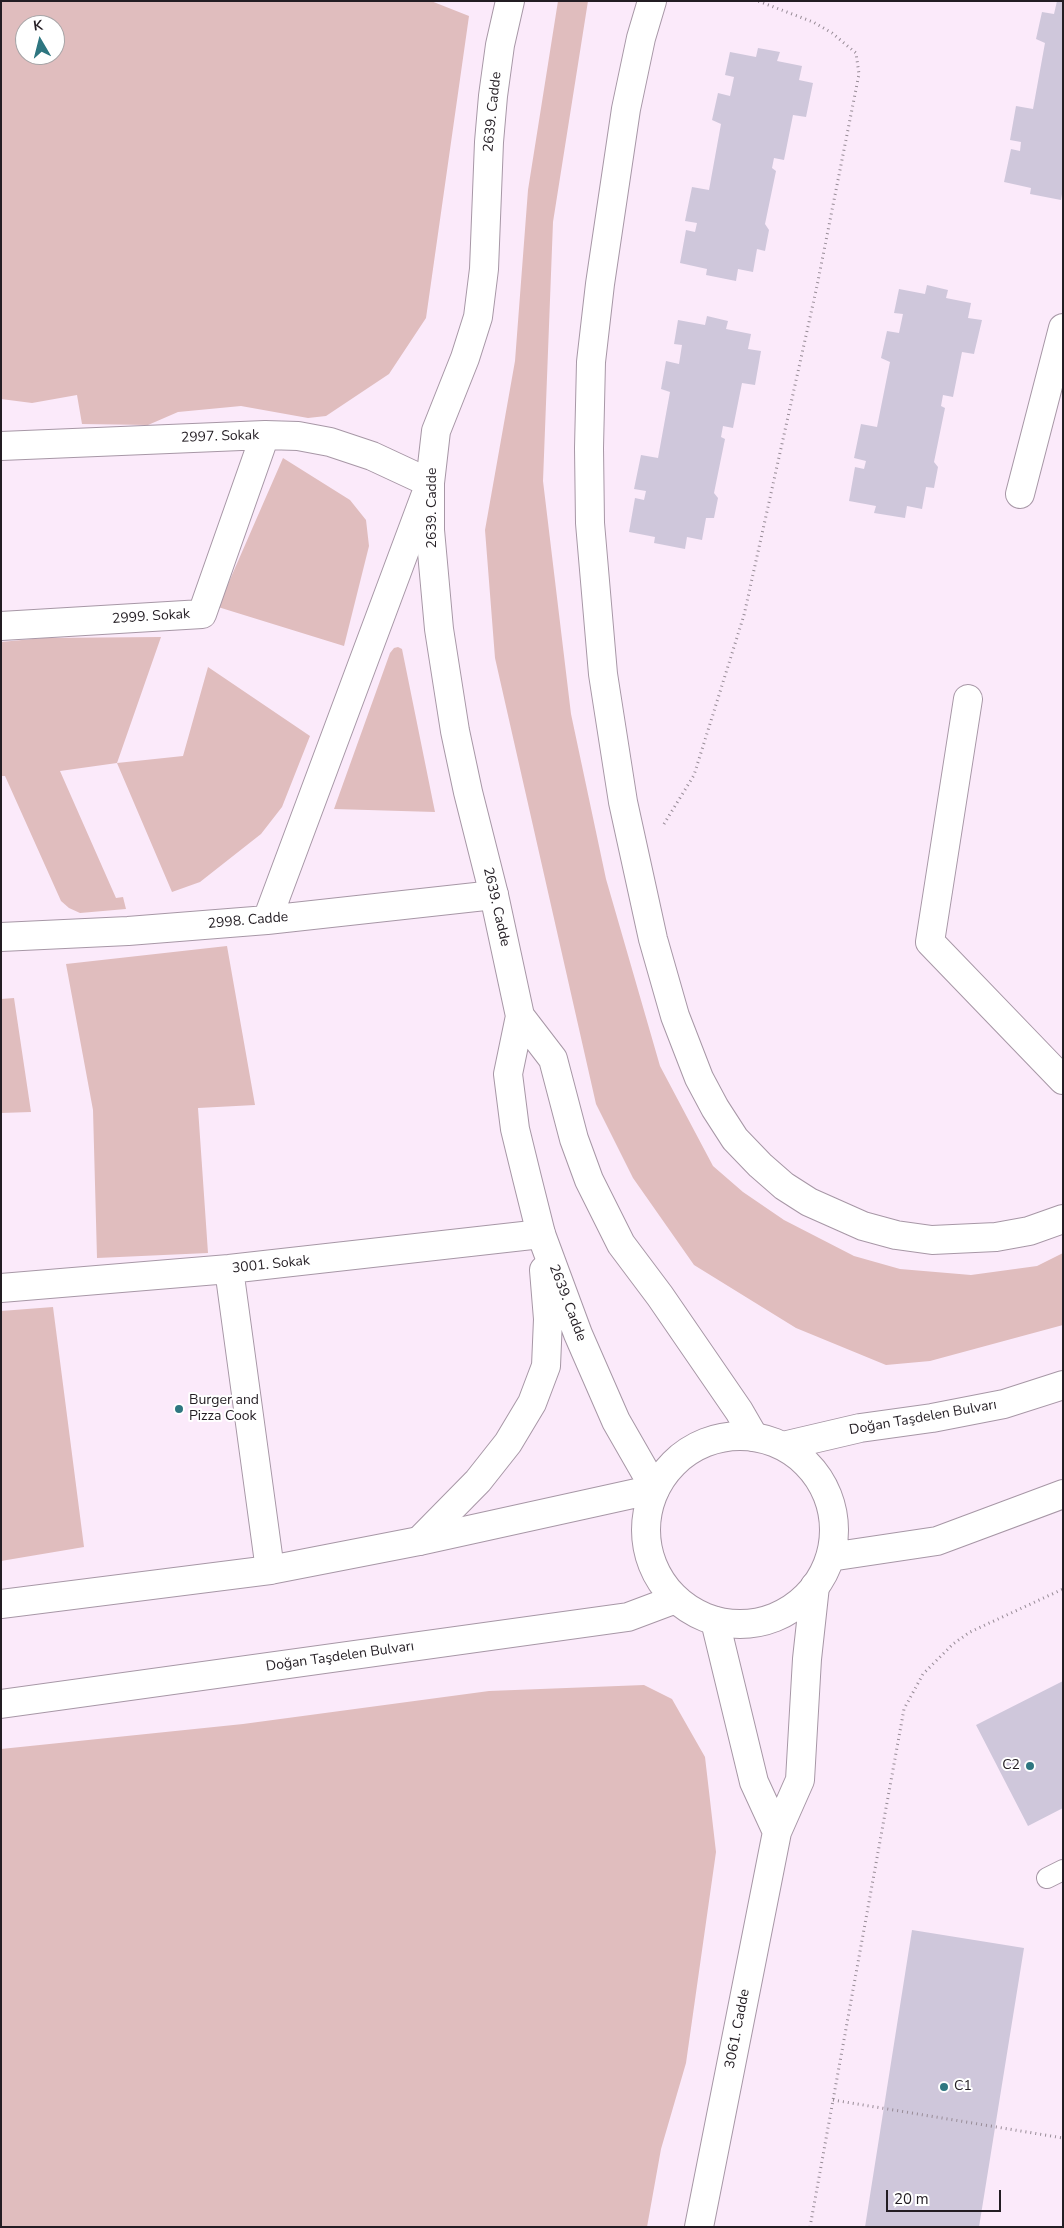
<!DOCTYPE html>
<html>
<head>
<meta charset="utf-8">
<style>
	body { margin:0 }
	#map { position:relative; width:1064px; height:2228px; overflow:hidden; background:#fbeafa; font-family:"Nunito Sans",sans-serif }
	canvas { display:block }
	.frame { position:absolute; inset:0; border:2px solid #231d23; pointer-events:none }
	.north { position:absolute; left:15px; top:15px; width:50px; height:50px; box-sizing:border-box; background:#fff; border:1px solid #a7a5a7; border-radius:50%; rotate:352deg; font-size:14px; font-weight:700; line-height:20px; text-align:center; color:#231d23 }
	.north::after { content:''; display:block; margin:auto; width:18px; height:22px; background:#2e7680; clip-path:polygon(50% 0,100% 100%,50% 72%,0 100%) }
	.scale { position:absolute; left:886px; top:2190px; width:115px; height:22px; box-sizing:border-box; border:2px solid #231d23; border-top:0; padding-left:6px; font-size:15px; line-height:18px; white-space:nowrap; color:#231d23; -webkit-text-stroke:4px #fff; paint-order:stroke }
</style>
</head>
<body>
<div id="map">
<canvas width="1064" height="2228"></canvas>
<div class="frame"></div>
<div class="north">K</div>
<div class="scale">20 m</div>
</div>
<script>
const ctx = document.querySelector('canvas').getContext('2d');
ctx.lineJoin = 'round';
function fill(path, color) {
  ctx.fillStyle = color;
  ctx.fill(path, 'evenodd');
}
function shape(rows) {
  const path = new Path2D();
  for (const r of rows) {
    if (r.length === 3) {
      path.moveTo(r[0] + r[2], r[1]);
      path.arc(r[0], r[1], r[2], 0, 2 * Math.PI);
      continue;
    }
    path.moveTo(r[0], r[1]);
    for (let i = 2; i < r.length; i += 2) path.lineTo(r[i], r[i + 1]);
  }
  return path;
}
function strokePath(path, color, width, dash) {
  ctx.strokeStyle = color;
  ctx.lineWidth = width;
  ctx.lineCap = dash ? 'butt' : 'round';
  ctx.setLineDash(dash || []);
  ctx.stroke(path);
}
function drawText(font, color, halo, rows, align = 'center') {
  ctx.font = font + ' "Nunito Sans",sans-serif';
  ctx.lineWidth = 4;
  ctx.setLineDash([]);
  ctx.textBaseline = 'middle';
  ctx.strokeStyle = halo;
  ctx.fillStyle = color;
  for (const [text, x, y, turn = 0] of rows) {
    ctx.save();
    ctx.translate(x, y);
    ctx.rotate((+turn || 0) * Math.PI / 180);
    ctx.textAlign = isNaN(turn) ? turn : align;
    if (halo) ctx.strokeText(text, 0, 0);
    ctx.fillText(text, 0, 0);
    ctx.restore();
  }
}
const green = shape([
	[1,1,431,1,469,16,426,318,389,374,326,416,308,418,241,406,178,412,148,425,82,424,77,395,32,403,1,399],
	[25,25,55,25,55,55,25,55],
	[558,1,588,1,553,222,543,481,571,714,606,879,660,1066,713,1166,743,1192,784,1220,854,1256,900,1269,971,1275,1037,1266,1063,1253,1063,1325,930,1361,886,1365,796,1328,694,1265,633,1178,596,1104,495,658,485,530,515,361,528,190],
	[283,458,350,500,366,520,369,546,344,646,218,607],
	[161,637,117,763,183,756,208,667,310,736,282,807,261,834,200,882,172,892,117,763,60,771,116,898,123,897,126,909,80,913,69,908,61,901,5,776,1,776,1,642,43,638],
	[398,647,402,649,403,654,435,812,334,809,390,653,394,648],
	[227,946,255,1105,198,1108,208,1253,97,1258,93,1110,66,964],
	[14,998,31,1112,1,1113,1,999],
	[53,1307,84,1547,1,1561,1,1311],
	[644,1685,672,1699,705,1757,716,1852,686,2063,661,2149,647,2227,1,2227,1,1749,243,1724,489,1691]
]);
const building = shape([
	[1057,1,1063,1,1063,188,1061,200,1030,194,1031,188,1004,182,1011,149,1020,151,1021,142,1010,140,1016,106,1033,109,1045,43,1036,39,1042,12,1054,14],
	[758,48,780,52,777,61,802,66,799,80,813,83,806,117,793,115,784,160,774,158,772,168,776,171,765,224,769,230,765,251,757,249,753,272,738,269,736,281,706,275,707,269,680,263,686,230,695,232,697,223,685,221,692,187,709,190,721,124,712,120,718,93,730,96,734,77,725,75,730,52,756,57],
	[927,285,948,290,946,298,971,303,968,318,982,320,974,354,962,352,953,397,943,395,941,406,945,408,934,462,938,467,934,488,926,487,922,509,907,506,905,518,874,513,876,506,849,501,855,467,864,469,866,461,854,458,861,424,877,427,890,362,881,358,887,331,899,333,903,314,894,313,899,289,925,294],
	[707,316,728,321,726,329,751,334,748,349,761,351,755,385,742,383,733,428,723,426,721,437,725,439,714,493,718,498,714,518,706,518,702,540,687,537,685,549,654,543,655,537,629,532,635,498,644,500,646,491,634,489,641,455,658,458,670,392,661,389,666,361,679,364,682,345,674,344,678,320,705,325],
	[1063,1681,1063,1808,1028,1826,976,1725],
	[912,1930,1024,1948,979,2227,865,2227]
]);
const path = shape([
	[664,824,694,775,744,615,817,286,859,74,856,53,832,33,813,22,758,1],
	[833,2100,1063,2138],
	[810,2227,904,1709,923,1674,953,1644,970,1632,1063,1589]
]);
const service = shape([
	[1047,1878,1063,1870]
]);
const minor = shape([
	[652,1,641,38,626,109,600,284,591,362,589,448,590,523,603,674,623,802,653,939,675,1016,699,1078,715,1108,735,1139,760,1165,784,1186,809,1202,863,1226,896,1235,932,1240,996,1237,1029,1231,1063,1219],
	[1,446,265,435,298,436,330,442,372,456,430,483,267,920],
	[1020,494,1063,328],
	[1,626,202,614,265,435],
	[968,699,930,942,1063,1080],
	[1,937,128,931,267,920,494,895],
	[229,1269,270,1570],
	[1,1288,229,1269,541,1234]
]);
const tertiary = shape([
	[510,1,500,45,493,96,489,142,484,269,478,317,465,358,436,431,430,483,430,530,439,629,455,731,468,792,494,895,520,1016,508,1074,515,1129,527,1178,541,1234,578,1334,616,1421,655,1489],
	[520,1016,553,1059,574,1139,589,1180,621,1244,660,1296,739,1411,754,1437],
	[419,1541,478,1481,508,1443,532,1403,546,1366,548,1319,544,1270],
	[715,1621,754,1782,777,1832],
	[699,2227,777,1832,800,1780,807,1659,815,1586]
]);
const secondary = shape([
	[740,1530,94],
	[783,1446,860,1428,932,1418,1004,1404,1063,1385],
	[830,1557,937,1541,1063,1494],
	[1,1604,270,1570,419,1541,655,1489],
	[1,1704,628,1617,676,1599]
]);
const markers = [
	[179,1409,5,"#2e7680"],
	[1030,1766,5,"#2e7680"],
	[944,2087,5,"#2e7680"]
];
const streetNames = [
	["2639. Cadde",493,112,-84],
	["2997. Sokak",220,437,-2],
	["2639. Cadde",433,508,-90],
	["2999. Sokak",151,617,-4],
	["2639. Cadde",496,907,77],
	["2998. Cadde",248,921,-5],
	["3001. Sokak",271,1265,-6],
	["2639. Cadde",567,1303,69],
	["Doğan Taşdelen Bulvarı",923,1418,-10],
	["Doğan Taşdelen Bulvarı",340,1657,-8],
	["3061. Cadde",738,2029,-79]
];
const poiNames = [
	["Burger and",189,1401],
	["Pizza Cook",189,1417],
	["C2",1020,1766,"right"],
	["C1",954,2087]
];
fill(green, '#e0bdbe');
fill(building, '#cfc7db');
strokePath(service, '#a797a6', 22);
strokePath(minor, '#a797a6', 30);
strokePath(tertiary, '#a797a6', 30);
strokePath(secondary, '#a797a6', 30);
strokePath(path, '#978b96', 3, [1, 4]);
strokePath(service, '#fff', 20);
strokePath(minor, '#fff', 28);
strokePath(tertiary, '#fff', 28);
strokePath(secondary, '#fff', 28);
for (const [x, y, r, color] of markers) {
  const dot = new Path2D();
  dot.arc(x, y, r, 0, 2 * Math.PI);
  ctx.fillStyle = color;
  ctx.fill(dot);
  strokePath(dot, '#fff', 2);
}
drawText('14px', '#231d23', '#fff', streetNames);
drawText('14px', '#231d23', '#fff', poiNames, 'left');
</script>
</body>
</html>
